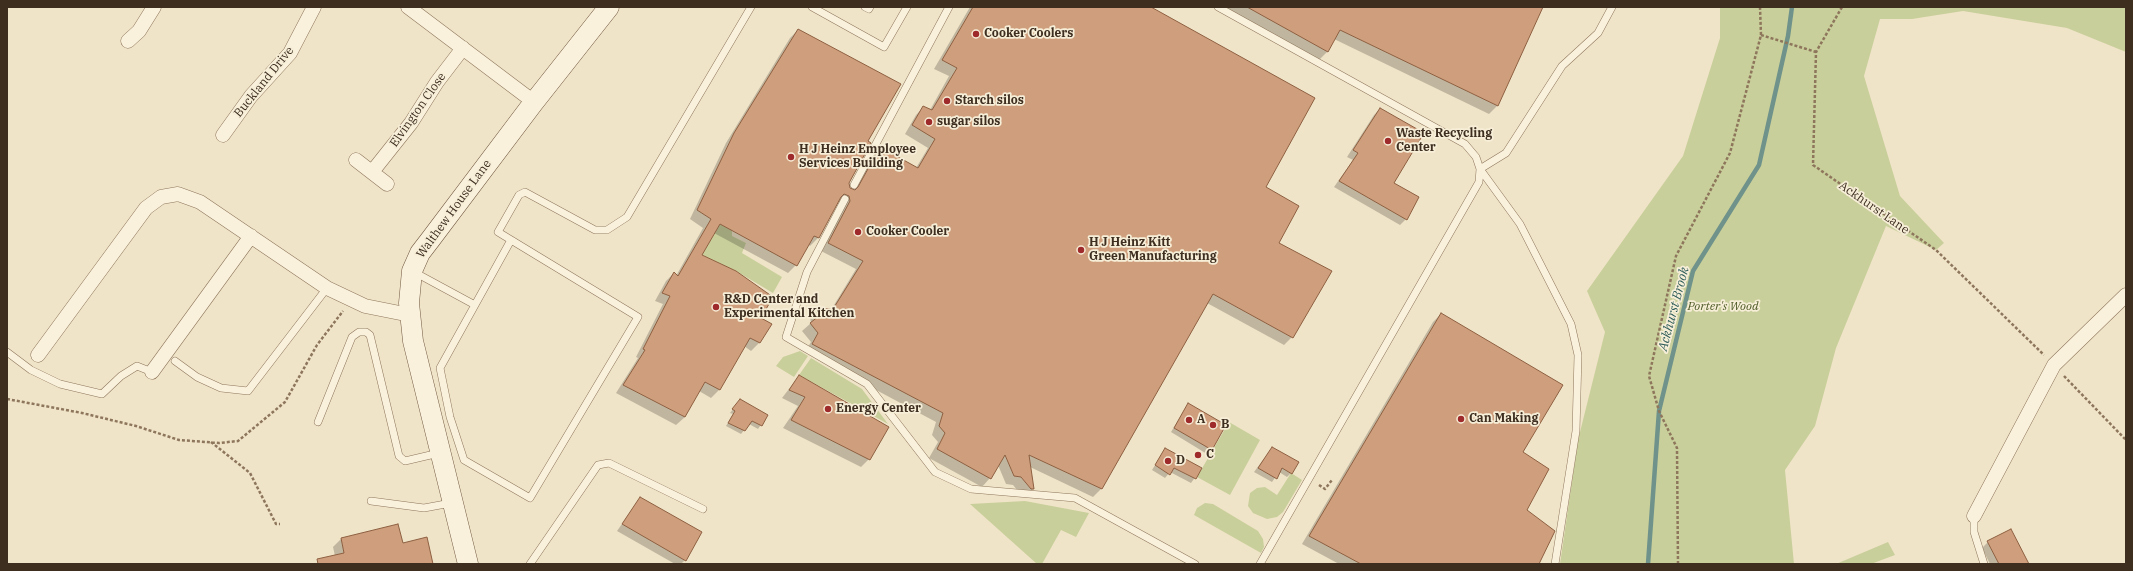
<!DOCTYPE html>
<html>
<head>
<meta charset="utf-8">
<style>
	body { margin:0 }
	#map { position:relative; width:2133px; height:571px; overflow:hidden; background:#f0e4c8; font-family:"IBM Plex Serif",serif }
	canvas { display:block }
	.frame { position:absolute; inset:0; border:8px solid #3d2e20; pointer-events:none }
</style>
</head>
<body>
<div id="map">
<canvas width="2133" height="571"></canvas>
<div class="frame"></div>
</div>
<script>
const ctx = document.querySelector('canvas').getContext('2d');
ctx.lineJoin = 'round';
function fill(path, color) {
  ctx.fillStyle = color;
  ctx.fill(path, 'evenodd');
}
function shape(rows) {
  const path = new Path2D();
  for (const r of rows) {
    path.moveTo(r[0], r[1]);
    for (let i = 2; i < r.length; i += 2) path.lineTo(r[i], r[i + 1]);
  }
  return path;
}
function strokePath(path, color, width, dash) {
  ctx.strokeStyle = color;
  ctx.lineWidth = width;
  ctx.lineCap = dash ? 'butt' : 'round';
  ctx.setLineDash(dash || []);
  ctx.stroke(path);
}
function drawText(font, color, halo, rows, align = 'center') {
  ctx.font = font + ' "IBM Plex Serif",serif';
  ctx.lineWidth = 3.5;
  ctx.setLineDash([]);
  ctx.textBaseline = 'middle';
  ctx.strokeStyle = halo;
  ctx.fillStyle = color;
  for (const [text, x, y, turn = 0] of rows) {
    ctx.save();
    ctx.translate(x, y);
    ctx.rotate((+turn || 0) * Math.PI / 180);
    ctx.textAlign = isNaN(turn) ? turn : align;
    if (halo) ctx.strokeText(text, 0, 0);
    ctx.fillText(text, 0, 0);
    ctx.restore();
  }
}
const green = shape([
	[1720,7,2126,7,2126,52,2067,28,1963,11,1912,19,1880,19,1864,76,1900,196,1944,243,1936,250,1886,226,1836,348,1815,426,1785,470,1794,564,1560,564,1578,440,1605,332,1587,291,1683,156,1720,38],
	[720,224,732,230,732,236,746,243,742,253,782,277,773,293,736,271,702,255],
	[800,351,808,356,794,377,776,366,783,357],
	[811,358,862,389,888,424,799,375],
	[1229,422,1260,440,1230,495,1197,477],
	[1291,473,1302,480,1283,512,1277,517,1267,519,1253,513,1248,506,1250,493,1257,488,1265,487,1277,495],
	[1025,501,1089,513,1076,537,1061,530,1042,564,1037,564,970,504],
	[1205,503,1213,504,1258,531,1263,539,1264,547,1261,553,1194,515,1197,508],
	[1888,542,1895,555,1871,564,1836,564]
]);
const shadow = shape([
	[970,7,1149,7,1265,188,1277,243,1292,337,1284,345,1207,303,1101,489,1093,497,1030,467,1033,489,1025,497,1023,497,1013,485,1006,484,998,465,990,478,982,487,929,458,938,442,932,435,936,422,805,352,811,342,802,331,811,323,810,317,818,309,831,310,856,269,821,251,842,205,839,202,836,203,818,238,810,246,808,244,796,265,788,273,714,233,701,256,760,318,770,324,759,343,751,351,744,346,719,390,711,398,699,391,685,417,676,425,616,393,638,358,636,357,663,304,655,301,666,281,674,273,676,276,703,228,690,219,726,143,790,38,798,30,867,141,848,183,849,189,854,191,872,157,880,149,916,168,928,148,905,134,916,115,924,107,930,110,949,76,934,69],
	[1225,7,1542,7,1497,106,1489,114,1334,39,1327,52,1319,60],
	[1380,109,1393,184,1406,219,1400,225,1334,187,1353,160,1347,157,1374,115],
	[1441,314,1522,453,1525,510,1538,564,1339,564,1302,544,1433,322],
	[799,376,869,459,861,467,783,428,798,406,782,398],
	[740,400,767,416,758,429,749,424,741,434,726,426,733,414,730,413],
	[1188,404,1211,450,1207,454,1171,432],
	[1272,448,1291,473,1287,477,1279,472,1272,482,1254,472],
	[1165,449,1201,469,1191,483,1170,472,1165,478,1152,470],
	[640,498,685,560,681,564,675,564,617,531],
	[341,539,402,544,432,564,320,564,335,556,333,547],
	[1988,542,2027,564,1990,564,1982,548]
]);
const stream = shape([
	[1648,564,1659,411,1693,271,1759,165,1788,36,1792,7]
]);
const building = shape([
	[973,7,1151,7,1315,98,1266,187,1299,206,1279,243,1332,271,1293,338,1213,294,1102,489,1029,455,1034,489,1031,489,1021,477,1014,476,1005,455,991,479,937,449,945,433,939,426,943,413,812,344,818,333,810,323,819,316,818,308,833,309,863,261,828,243,850,201,849,196,844,194,841,197,819,238,814,236,797,266,720,224,702,255,736,271,773,297,761,318,772,324,760,343,750,338,720,390,705,382,685,417,623,385,645,350,643,349,670,296,662,293,674,272,678,276,711,219,697,210,734,133,798,29,901,84,868,141,871,143,849,183,850,188,855,190,858,187,880,147,918,168,935,139,912,125,923,106,932,110,957,68,942,60,973,7],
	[1247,7,1543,7,1498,106,1340,30,1328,52,1247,7],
	[1380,108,1424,133,1394,183,1419,197,1407,220,1339,181,1358,153,1353,150,1380,108],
	[1441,313,1563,385,1523,452,1549,469,1527,510,1555,531,1539,564,1361,564,1309,536,1441,313],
	[799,375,889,427,870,460,791,420,805,397,789,390,799,375],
	[740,399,768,415,762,426,752,421,745,431,728,423,735,411,732,409,740,399],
	[1188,403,1226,425,1212,450,1174,428,1188,403],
	[1272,447,1299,462,1292,474,1282,468,1277,479,1258,468,1272,447],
	[1165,448,1202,468,1196,479,1174,468,1170,475,1155,465,1165,448],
	[640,497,702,532,686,561,622,524,640,497],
	[398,524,403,543,427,537,433,564,318,564,317,559,344,553,341,538,398,524],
	[2011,529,2029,564,1999,564,1987,541,2011,529]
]);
const path = shape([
	[1842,7,1816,52,1813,165,1936,250,2044,355],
	[1761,35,1816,52],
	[2064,376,2126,440],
	[7,399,82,413,136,426,179,440,219,443,238,441,285,402,317,345,343,311],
	[211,442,250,473,276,524,280,524],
	[1319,485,1325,489,1332,480],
	[1678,564,1677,448,1659,411,1649,376,1676,256,1730,153,1761,35,1760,7]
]);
const lane = shape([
	[812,7,884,47,907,7],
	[865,7,869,9,870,7],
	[1218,7,1465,144,1476,157,1480,169,1520,224,1571,324,1578,355,1576,431,1555,564],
	[1480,169,1506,153,1562,66,1598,33,1612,7],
	[854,185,949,7],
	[845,199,807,272,786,337,867,384,935,472,971,489,1075,498,1195,564],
	[511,240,440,368,450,417,464,460,530,498,638,317,498,232,519,195,525,192,595,230,607,230,627,217,751,7],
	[414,272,475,305],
	[7,352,31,370,60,384,102,394,121,376,137,366,152,372],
	[175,361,197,377,221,388,248,391,327,288],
	[318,422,352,337,359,332,366,332,370,335,399,456,405,461,439,453],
	[371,501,424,508,451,503],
	[1974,516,1974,532,1984,564],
	[530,564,598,465,609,463,703,509],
	[1260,564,1479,182,1480,169]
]);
const street = shape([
	[408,7,534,102],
	[128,41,139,31,154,7],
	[223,135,251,96,290,53,314,7],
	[356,160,387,184],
	[372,172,411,123,437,82,463,48],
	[38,355,146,208,161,197,178,194,200,202,327,288,365,306,410,315],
	[152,372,251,236],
	[1974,516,2054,365,2126,295]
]);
const secondary = shape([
	[468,564,413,341,409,303,412,271,420,253,430,240,534,102,609,7]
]);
const markers = [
	[976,34,4,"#9e2a2b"],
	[947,101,4,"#9e2a2b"],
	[929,122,4,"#9e2a2b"],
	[1388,141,4,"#9e2a2b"],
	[791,157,4,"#9e2a2b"],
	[858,232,4,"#9e2a2b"],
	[1081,250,4,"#9e2a2b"],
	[716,307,4,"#9e2a2b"],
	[828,409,4,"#9e2a2b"],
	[1461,419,4,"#9e2a2b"],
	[1189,420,4,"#9e2a2b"],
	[1213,425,4,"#9e2a2b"],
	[1198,455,4,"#9e2a2b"],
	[1168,461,4,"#9e2a2b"]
];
const poiNames = [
	["Cooker Coolers",984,34],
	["Starch silos",955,101],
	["sugar silos",937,122],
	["Waste Recycling",1396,134],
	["Center",1396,148],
	["H J Heinz Employee",799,150],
	["Services Building",799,164],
	["Cooker Cooler",866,232],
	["H J Heinz Kitt",1089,243],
	["Green Manufacturing",1089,257],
	["R&D Center and",724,300],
	["Experimental Kitchen",724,314],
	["Energy Center",836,409],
	["Can Making",1469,419],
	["A",1197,420],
	["B",1221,425],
	["C",1206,455],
	["D",1176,461]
];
const streetNames = [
	["Buckland Drive",264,82,-51],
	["Elvington Close",418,110,-55],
	["Ackhurst Lane",1874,208,35],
	["Walthew House Lane",454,209,-54]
];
const parkNames = [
	["Porter's Wood",1723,307]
];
const waterNames = [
	["Ackhurst Brook",1674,309,-75]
];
fill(green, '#c9cf9b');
fill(shadow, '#0003');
strokePath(stream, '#6f938a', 4.5);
fill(building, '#cf9f7d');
strokePath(building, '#8d5f41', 1);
strokePath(lane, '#8d765c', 8);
strokePath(street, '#8d765c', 15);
strokePath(secondary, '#6f573f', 21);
strokePath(path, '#8d765c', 2.5, [3, 2]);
strokePath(lane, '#faf1dc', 7);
strokePath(street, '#faf1dc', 14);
strokePath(secondary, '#faf1dc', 20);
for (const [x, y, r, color] of markers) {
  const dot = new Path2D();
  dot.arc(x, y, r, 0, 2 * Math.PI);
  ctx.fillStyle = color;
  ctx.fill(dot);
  strokePath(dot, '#f7eed8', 1.5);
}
drawText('bold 12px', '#3d2e20', '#f7eed8', poiNames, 'left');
drawText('12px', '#3d2e20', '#f7eed8', streetNames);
drawText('italic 12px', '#4d5a26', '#f7eed8', parkNames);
drawText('italic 13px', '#2f5d5a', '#f7eed8', waterNames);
</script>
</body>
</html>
